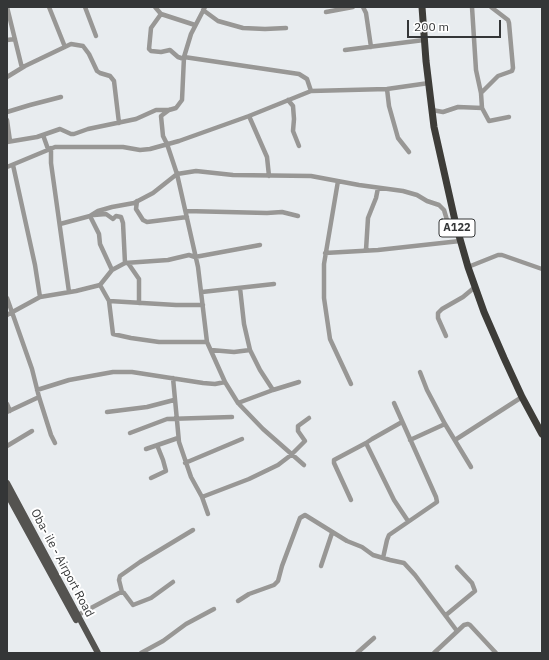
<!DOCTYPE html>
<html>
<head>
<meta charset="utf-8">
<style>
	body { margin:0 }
	#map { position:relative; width:549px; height:660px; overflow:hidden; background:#e8ecef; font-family:"IBM Plex Sans",sans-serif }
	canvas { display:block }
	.frame { position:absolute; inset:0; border:8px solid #343637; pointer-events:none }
	.scale { position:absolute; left:407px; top:20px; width:94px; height:18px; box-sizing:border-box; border:2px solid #343637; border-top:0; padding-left:5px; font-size:12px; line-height:14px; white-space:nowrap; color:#343637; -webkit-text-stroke:3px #fff; paint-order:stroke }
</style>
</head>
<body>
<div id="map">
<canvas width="549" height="660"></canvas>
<div class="frame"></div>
<div class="scale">200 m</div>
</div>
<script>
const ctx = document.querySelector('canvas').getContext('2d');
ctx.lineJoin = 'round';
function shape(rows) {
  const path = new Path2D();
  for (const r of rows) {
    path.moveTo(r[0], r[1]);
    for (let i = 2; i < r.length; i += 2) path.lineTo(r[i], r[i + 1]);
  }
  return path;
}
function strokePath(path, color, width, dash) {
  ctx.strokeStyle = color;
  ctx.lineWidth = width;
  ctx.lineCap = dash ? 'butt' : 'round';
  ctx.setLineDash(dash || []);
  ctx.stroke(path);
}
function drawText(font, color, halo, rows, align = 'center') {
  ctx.font = font + ' "IBM Plex Sans",sans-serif';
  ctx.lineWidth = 4;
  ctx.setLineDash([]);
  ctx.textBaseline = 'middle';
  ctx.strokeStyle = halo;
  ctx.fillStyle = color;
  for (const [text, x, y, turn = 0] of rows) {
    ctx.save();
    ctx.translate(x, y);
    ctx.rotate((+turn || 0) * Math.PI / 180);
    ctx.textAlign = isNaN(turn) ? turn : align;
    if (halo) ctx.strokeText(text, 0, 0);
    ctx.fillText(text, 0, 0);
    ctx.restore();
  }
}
const minor = shape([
	[7,7,22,68],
	[49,7,65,47],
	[85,7,96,36],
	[155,7,161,14,195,25],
	[363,7,366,13,371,47],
	[472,7,476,70,481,93,482,108,489,121,509,117],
	[203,10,218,21,243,28,265,29,286,28],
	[326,12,353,7],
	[161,14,151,28,149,49,151,51,161,52,170,50,178,57,184,59],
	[7,40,15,39],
	[345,50,424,40],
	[184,57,299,74,307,79,311,91],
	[7,77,25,66,71,44,83,46,89,54,97,71,100,73,110,76,114,81,119,123],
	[387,89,389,106,398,138,409,152],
	[481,93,498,76,512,71,513,68,509,23,508,20,491,7],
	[288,100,293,106,294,119,293,131,299,146],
	[169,110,161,116,163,136,167,144,177,174,198,267,207,342,225,382,238,403,263,429,304,465],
	[432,110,443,112,458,107,482,108],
	[7,112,30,105,61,97],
	[249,116,267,157,269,176],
	[7,120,10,141],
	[43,135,48,149],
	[7,142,37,137,60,129,71,134,74,134,88,129,136,119,156,110,169,110,176,108,182,100,184,57,191,34,205,7],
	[51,148,51,163,69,292],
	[13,165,35,265,40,297],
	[7,167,55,147,123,147,140,150,150,149,179,141,249,116,311,91,387,89,429,83],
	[338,181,324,264,324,298,330,339,351,384],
	[137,201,136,209,143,220,147,222,187,217],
	[186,211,267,213,282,212,298,216],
	[94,215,106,214,113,219,116,216,121,217,123,223,125,263],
	[90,216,99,234,100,244,112,270],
	[60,224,90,216,98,211,112,207,134,203,153,193,177,174,196,171,233,175,311,176,359,185,403,191,417,195,427,201,439,205,444,210,447,220,456,225],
	[366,250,368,218,376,198,378,188],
	[325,253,378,250,460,241],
	[128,263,139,279,139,303],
	[468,267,498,255,502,255,542,269],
	[100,285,112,270,125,263,168,260,189,255,195,257,260,245],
	[240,288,244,324,250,350,260,370,273,390],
	[202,292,274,284],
	[7,298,32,369,39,397,51,435,55,443],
	[109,301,176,305,203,305],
	[7,315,40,297,76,291,100,285,109,301,113,334,131,338,159,342,207,342],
	[446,336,438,318,438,313,442,309,463,297,475,287],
	[211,350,234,352,250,350],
	[420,372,427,390,445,424,471,467],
	[173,378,179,442,191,477,202,497,249,479,278,465,291,455,305,441,298,431,298,426,309,418],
	[37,390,69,380,113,372,132,372,203,383,215,384,225,382],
	[238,403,273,390,299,382],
	[7,404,10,411],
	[7,412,39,397],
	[107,412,147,407,174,400],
	[402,422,372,439,366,443,394,500,408,521],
	[130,433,167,419,232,417],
	[410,440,445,424],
	[455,440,522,397],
	[7,446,32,431],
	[146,449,178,438],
	[185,463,242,439],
	[151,478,166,471,163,460,157,445],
	[202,497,208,514],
	[351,500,334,463,334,460,366,443],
	[383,558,387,540,389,535,437,502,436,497,394,403],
	[321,566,332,533],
	[122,592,119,580,120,576,140,562,193,530],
	[238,601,249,594,274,585,278,581,282,566,300,518,305,515,347,541,362,547,373,555,390,560,404,563,415,575,457,631],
	[78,615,121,592,124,593,133,605,151,598,173,582],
	[446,615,475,591,472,583,457,567],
	[141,653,163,641,186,624,214,609],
	[357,653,374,638],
	[434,653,464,625,468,624,470,625,496,653]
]);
const major = shape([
	[7,483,98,653],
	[7,494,76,620]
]);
const highway = shape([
	[422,7,426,61,434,127,456,225,468,267,484,312,504,358,522,397,542,434]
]);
const shields = [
	[457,228,36]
];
const shieldNames = [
	["A122",457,228]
];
const streetNames = [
	["Oba- ile - Airport Road",62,563,62]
];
strokePath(minor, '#989795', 4.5);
strokePath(major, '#545350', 6);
strokePath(highway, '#3d3c38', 7);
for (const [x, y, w] of shields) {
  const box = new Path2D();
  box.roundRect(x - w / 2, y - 9, w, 18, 3);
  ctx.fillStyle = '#fff';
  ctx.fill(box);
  strokePath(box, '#343637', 1);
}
drawText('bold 11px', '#343637', null, shieldNames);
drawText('12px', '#343637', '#fff', streetNames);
</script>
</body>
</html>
